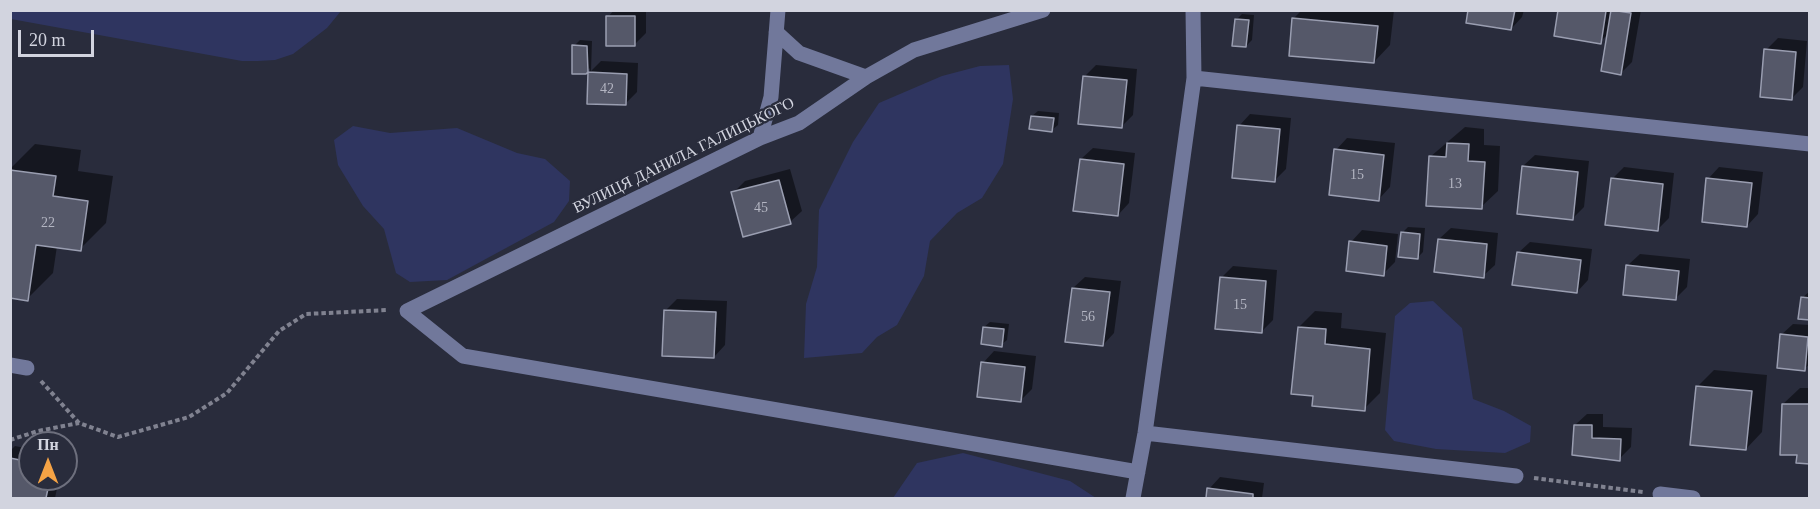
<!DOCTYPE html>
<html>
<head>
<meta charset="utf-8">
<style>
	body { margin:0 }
	#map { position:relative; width:1820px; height:509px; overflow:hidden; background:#292c3c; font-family:"Times New Roman",serif }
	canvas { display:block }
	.frame { position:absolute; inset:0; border:12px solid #d2d4df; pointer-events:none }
	.north { position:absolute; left:18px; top:431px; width:60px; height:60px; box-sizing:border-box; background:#292c3c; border:2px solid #6d6f7d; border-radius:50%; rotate:0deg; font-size:16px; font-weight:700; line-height:24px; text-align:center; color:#d2d4df }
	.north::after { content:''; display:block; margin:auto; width:21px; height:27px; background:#f5a345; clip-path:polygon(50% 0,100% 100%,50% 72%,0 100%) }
	.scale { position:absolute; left:18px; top:30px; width:76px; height:27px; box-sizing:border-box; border:3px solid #d2d4df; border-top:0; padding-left:8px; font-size:18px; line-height:21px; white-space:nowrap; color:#d2d4df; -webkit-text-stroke:4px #292c3c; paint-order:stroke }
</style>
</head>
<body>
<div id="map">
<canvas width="1820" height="509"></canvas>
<div class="frame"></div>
<div class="north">Пн</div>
<div class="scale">20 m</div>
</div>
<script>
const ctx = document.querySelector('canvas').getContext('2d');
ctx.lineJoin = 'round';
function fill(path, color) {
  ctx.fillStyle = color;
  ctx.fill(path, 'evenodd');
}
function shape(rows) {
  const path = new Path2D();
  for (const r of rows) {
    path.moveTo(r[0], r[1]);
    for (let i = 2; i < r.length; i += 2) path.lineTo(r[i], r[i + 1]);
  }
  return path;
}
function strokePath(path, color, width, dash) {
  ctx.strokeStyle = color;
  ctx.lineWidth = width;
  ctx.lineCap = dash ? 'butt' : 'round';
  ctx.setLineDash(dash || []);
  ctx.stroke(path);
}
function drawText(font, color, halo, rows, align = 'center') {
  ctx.font = font + ' "Times New Roman",serif';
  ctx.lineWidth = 4.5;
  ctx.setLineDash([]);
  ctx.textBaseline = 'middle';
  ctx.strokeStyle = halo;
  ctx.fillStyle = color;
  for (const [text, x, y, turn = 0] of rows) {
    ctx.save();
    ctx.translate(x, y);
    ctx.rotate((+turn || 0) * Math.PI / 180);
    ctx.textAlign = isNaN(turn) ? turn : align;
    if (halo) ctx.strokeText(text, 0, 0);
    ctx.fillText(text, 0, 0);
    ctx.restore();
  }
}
const green = shape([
	[10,11,11,10,341,11,327,28,293,54,275,60,258,61,242,61,11,19],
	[1009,65,1013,99,1003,164,982,198,957,213,930,241,924,276,897,325,877,337,862,353,804,358,806,304,817,267,819,210,853,142,879,103,942,76,980,66],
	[353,126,390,133,457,128,517,153,545,159,570,181,569,201,554,222,447,280,410,282,396,273,384,229,363,206,338,165,334,140],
	[1433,301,1462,328,1473,399,1504,411,1531,426,1530,442,1505,453,1436,449,1394,441,1385,430,1395,316,1410,303],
	[963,453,1070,481,1096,498,893,498,917,463]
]);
const shadow = shape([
	[614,10,646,10,646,33,634,45,608,17],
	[1302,10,1394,10,1390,45,1374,62,1294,18],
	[1470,10,1524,10,1522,17,1511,29],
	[1560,10,1641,10,1632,62,1621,73,1609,33,1600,42],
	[1242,14,1254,15,1252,40,1246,46,1236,20],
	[1778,38,1807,41,1803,87,1791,99,1766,50],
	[580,40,592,41,591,71,601,61,638,63,637,92,625,104,589,102,590,68,586,72,574,46],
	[1096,65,1137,69,1133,115,1121,127,1085,76],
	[1038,111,1059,113,1058,125,1052,130,1032,116],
	[1250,114,1291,118,1286,169,1274,181,1239,126],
	[1465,127,1484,129,1484,145,1500,146,1498,191,1481,207,1430,157],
	[1347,138,1395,143,1390,187,1379,199,1336,150],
	[35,144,81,150,78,171,113,176,106,223,80,249,57,246,53,273,27,299,10,297,10,169],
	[1093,148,1135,153,1129,203,1118,215,1081,159],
	[1535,155,1589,161,1584,207,1572,219,1523,166],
	[1624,167,1674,173,1669,218,1657,230,1612,179],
	[1719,167,1763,172,1758,214,1747,226,1708,179],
	[790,169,802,211,790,222,733,193,745,181],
	[1408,227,1425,228,1423,252,1418,257,1402,233],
	[1451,228,1498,233,1495,265,1483,276,1439,239],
	[1362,230,1398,234,1395,262,1383,274,1351,242],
	[1530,242,1592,249,1588,280,1577,292,1518,253],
	[1640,254,1690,259,1687,287,1675,299,1625,293,1628,265],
	[1233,266,1277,270,1273,320,1261,332,1221,278],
	[1085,277,1121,281,1114,333,1103,345,1073,288],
	[1810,291,1810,319,1802,298],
	[677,299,727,301,725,345,714,357,665,311],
	[1315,311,1342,313,1341,328,1386,333,1380,393,1364,409,1315,394,1299,327],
	[990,322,1009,324,1007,340,1001,345,984,327],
	[1793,324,1810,325,1810,364,1804,369,1781,335],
	[994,351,1036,356,1032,389,1021,400,983,363],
	[1714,370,1767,375,1762,432,1746,449,1697,387],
	[1800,388,1810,388,1810,462,1798,454,1783,404],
	[1587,414,1603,414,1603,427,1632,428,1631,447,1619,459,1575,425],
	[15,446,30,449,30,479,59,479,55,498,10,498,10,451],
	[1220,477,1264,483,1262,498,1207,498,1209,489]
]);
const building = shape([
	[1468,10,1515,10,1511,30,1466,23,1468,10],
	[1558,10,1606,11,1601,44,1554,36,1558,10],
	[1611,10,1631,13,1621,75,1601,71,1611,10],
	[606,16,635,16,635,46,606,46,606,16],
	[1292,18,1378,26,1374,63,1289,56,1292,18],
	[1235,19,1249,20,1246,47,1232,46,1235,19],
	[572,45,587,46,588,72,586,74,572,74,572,45],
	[1764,49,1796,52,1792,100,1760,97,1764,49],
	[588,72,627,74,626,105,587,104,588,72],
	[1083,76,1127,80,1122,128,1078,124,1083,76],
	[1031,116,1054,118,1052,132,1029,129,1031,116],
	[1237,125,1280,129,1275,182,1232,178,1237,125],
	[1447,143,1469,144,1468,161,1485,162,1482,209,1426,206,1429,156,1446,157,1447,143],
	[1334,149,1384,155,1379,201,1329,195,1334,149],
	[1080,159,1124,164,1118,216,1073,211,1080,159],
	[1522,166,1578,172,1573,220,1517,214,1522,166],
	[10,170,56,176,53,196,88,201,81,251,36,245,28,301,10,298,10,170],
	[1611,178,1663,184,1658,231,1605,225,1611,178],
	[1706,178,1752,183,1747,227,1702,222,1706,178],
	[779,180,791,224,743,237,731,192,779,180],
	[1401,232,1420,234,1418,259,1398,257,1401,232],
	[1438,239,1487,244,1484,278,1434,272,1438,239],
	[1349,241,1387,246,1384,276,1346,271,1349,241],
	[1517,252,1581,260,1577,293,1512,285,1517,252],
	[1626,265,1679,271,1676,300,1623,295,1626,265],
	[1220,277,1266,281,1262,333,1215,329,1220,277],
	[1072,288,1110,292,1103,346,1065,342,1072,288],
	[1801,297,1810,298,1810,320,1798,319,1801,297],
	[664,310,716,312,714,358,662,356,664,310],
	[983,327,1004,329,1002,347,981,344,983,327],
	[1298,327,1326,329,1325,344,1370,349,1365,411,1312,406,1313,396,1291,394,1298,327],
	[1780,334,1808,337,1805,371,1777,368,1780,334],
	[981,362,1025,367,1021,402,977,397,981,362],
	[1696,386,1752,391,1746,450,1690,445,1696,386],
	[1782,404,1810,404,1810,464,1796,463,1797,455,1780,455,1782,404],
	[1574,425,1592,425,1592,438,1621,439,1620,461,1572,455,1574,425],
	[10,458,30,462,30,479,50,479,46,498,10,498,10,458],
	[1207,488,1253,494,1253,498,1206,498,1207,488]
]);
const path = shape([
	[41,381,79,423,118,437,189,417,227,393,279,331,306,314,388,310],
	[10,440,38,431,79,423],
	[1534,478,1643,492]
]);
const minor = shape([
	[1043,10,914,50,866,77,799,123,760,138,407,311,463,356,1138,472],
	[776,32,799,53,866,77],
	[1194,78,1810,144],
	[760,138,771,97,778,10],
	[10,365,27,368],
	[1145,433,1516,476],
	[1660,494,1693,498],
	[1133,498,1145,433,1194,78,1193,10]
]);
const numberNames = [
	["42",607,89],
	["15",1357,175],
	["13",1455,184],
	["45",761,208],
	["22",48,223],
	["15",1240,305],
	["56",1088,317]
];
const streetNames = [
	["ВУЛИЦЯ ДАНИЛА ГАЛИЦЬКОГО",684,156,-26]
];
fill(green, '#2f3560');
fill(shadow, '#0007');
fill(building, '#555869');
strokePath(building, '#9a9eb1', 1.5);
strokePath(path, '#808290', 4, [4.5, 3]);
strokePath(minor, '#71789b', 15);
drawText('14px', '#b3b5c2', null, numberNames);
drawText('16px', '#d2d4df', '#292c3c', streetNames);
</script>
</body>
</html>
